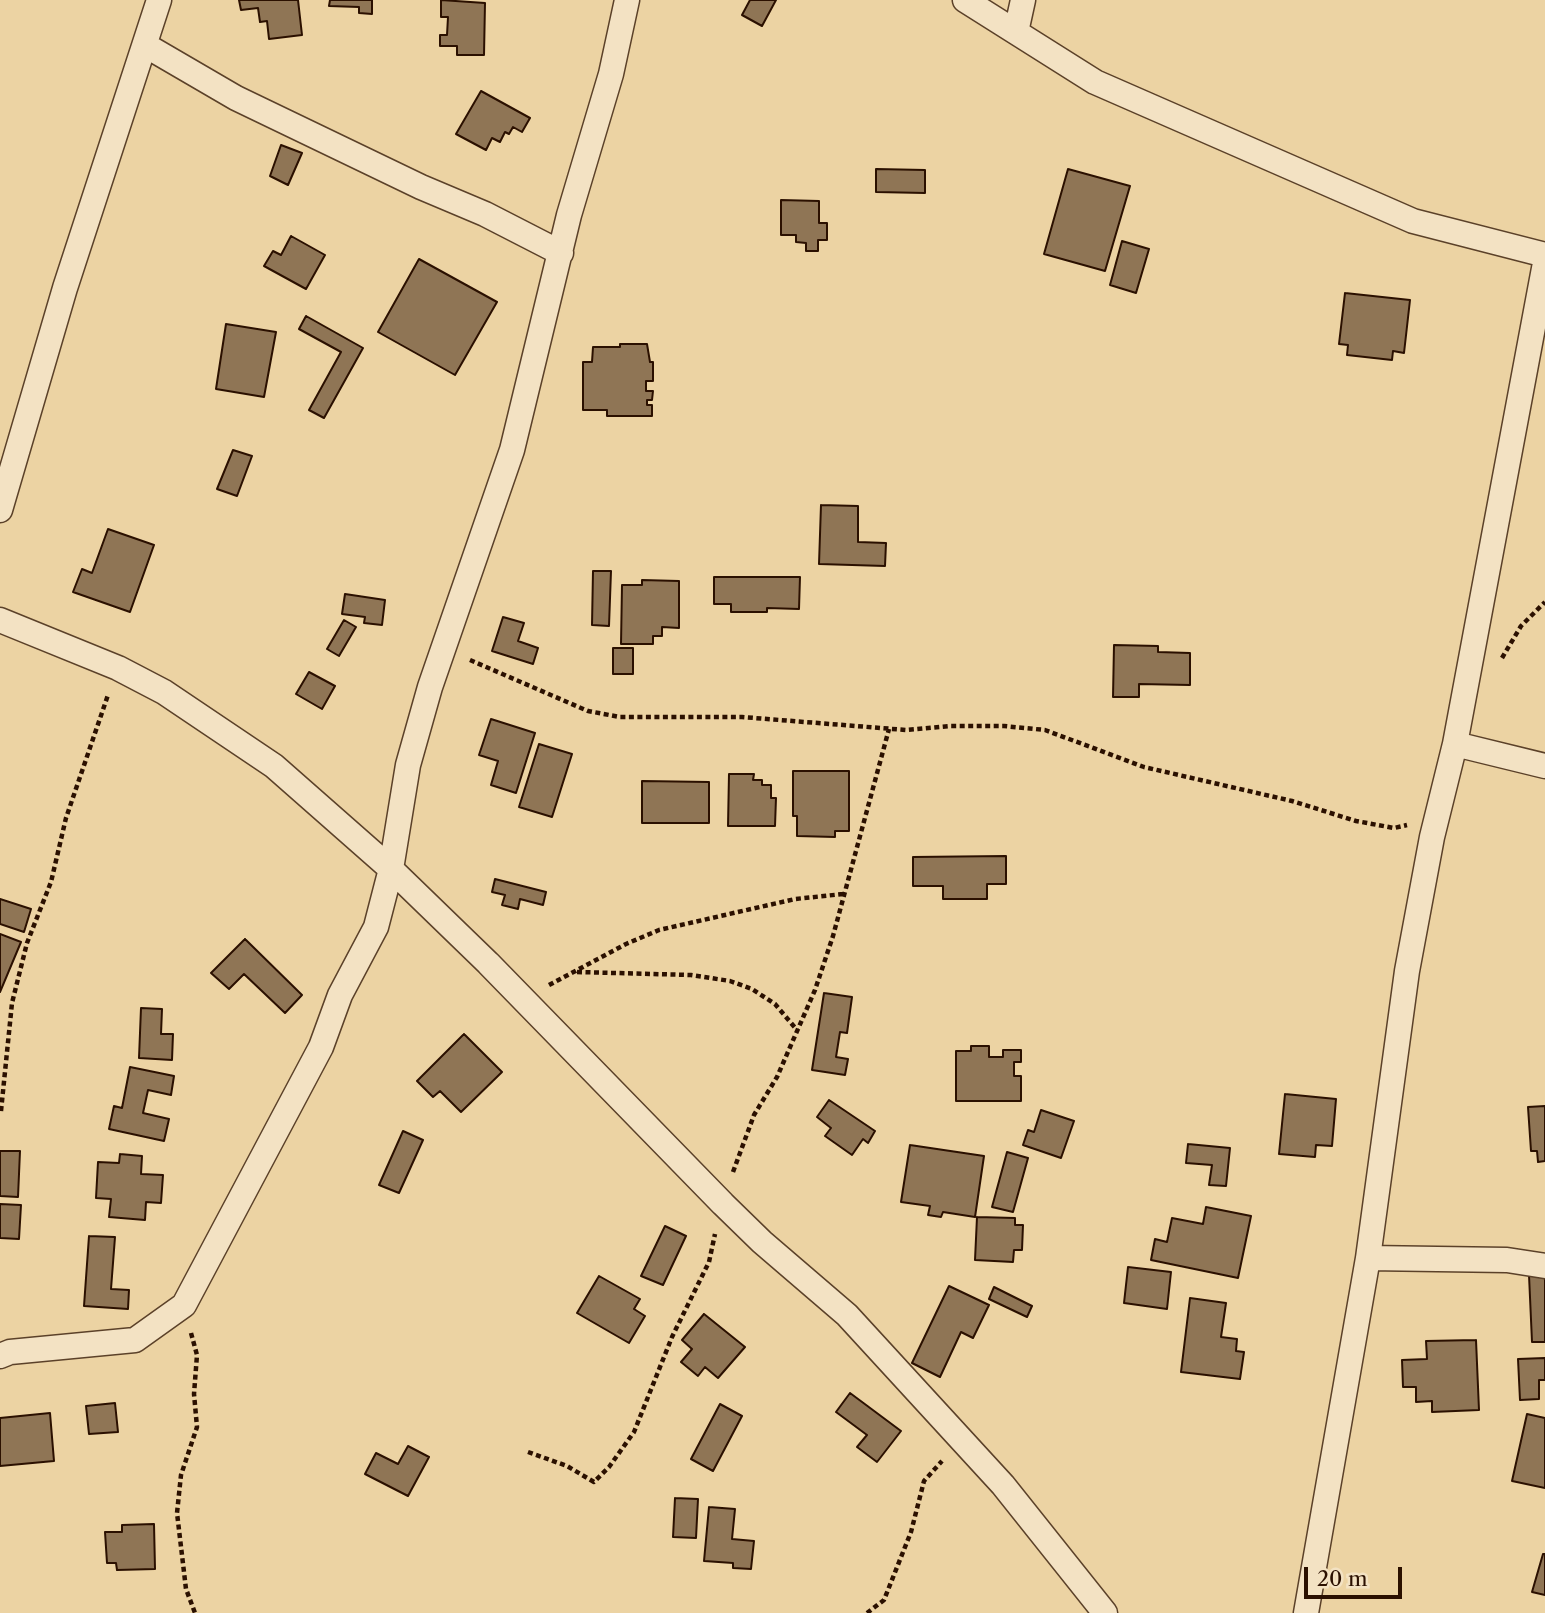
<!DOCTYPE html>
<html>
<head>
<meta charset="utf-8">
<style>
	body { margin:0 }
	#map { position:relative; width:1545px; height:1613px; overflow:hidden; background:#ecd3a3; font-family:"Libre Caslon Text",serif }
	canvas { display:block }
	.scale { position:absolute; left:1304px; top:1567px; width:98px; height:32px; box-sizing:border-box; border:4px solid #2b1000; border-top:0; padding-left:9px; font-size:21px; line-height:24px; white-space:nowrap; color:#2b1000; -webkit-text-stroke:5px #f3e2c3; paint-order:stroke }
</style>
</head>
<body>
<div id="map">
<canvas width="1545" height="1613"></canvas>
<div class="scale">20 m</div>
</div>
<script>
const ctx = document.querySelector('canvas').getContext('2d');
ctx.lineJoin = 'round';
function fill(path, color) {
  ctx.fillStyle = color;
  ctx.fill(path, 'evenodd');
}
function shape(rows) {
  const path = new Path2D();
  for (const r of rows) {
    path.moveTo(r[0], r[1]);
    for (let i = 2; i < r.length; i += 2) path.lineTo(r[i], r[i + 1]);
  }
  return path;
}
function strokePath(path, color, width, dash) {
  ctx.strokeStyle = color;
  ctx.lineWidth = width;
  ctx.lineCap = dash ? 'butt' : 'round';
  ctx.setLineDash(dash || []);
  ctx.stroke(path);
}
const building = shape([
	[239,0,298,0,302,35,269,39,267,21,260,22,258,8,241,10,239,0],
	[330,0,372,0,372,14,359,13,359,7,329,6,330,0],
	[441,0,485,3,484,55,457,55,457,46,440,46,440,35,447,35,448,17,441,17,441,0],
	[750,0,776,0,762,26,742,15,750,0],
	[481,91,530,118,522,132,513,127,509,134,505,132,500,142,492,138,486,150,456,134,481,91],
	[281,145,302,153,288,185,270,176,281,145],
	[876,169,925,170,925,193,876,192,876,169],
	[1068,169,1130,186,1105,271,1044,254,1068,169],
	[781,200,819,201,819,223,827,223,827,240,818,240,818,251,806,251,806,243,796,242,796,235,781,235,781,200],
	[291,236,325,255,306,289,264,266,273,251,281,255,291,236],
	[1122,241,1149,249,1136,293,1110,285,1122,241],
	[419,259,497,302,455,375,378,332,419,259],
	[1345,293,1410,300,1404,353,1393,351,1392,360,1347,355,1348,345,1339,344,1345,293],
	[306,316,363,348,324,418,309,410,341,352,299,329,306,316],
	[226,324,276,332,264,397,216,389,226,324],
	[620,344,647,344,650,362,653,362,653,381,646,381,646,391,653,391,652,400,647,400,647,405,652,405,652,416,607,416,607,410,583,410,583,362,592,362,593,347,620,347,620,344],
	[233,450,252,456,237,496,217,489,233,450],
	[821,505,858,506,858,542,886,543,885,566,819,564,821,505],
	[108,529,154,545,130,612,73,592,82,569,92,573,108,529],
	[593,571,611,571,609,626,592,625,593,571],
	[714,577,800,577,799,609,767,608,767,612,731,612,731,604,714,604,714,577],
	[642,580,679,581,679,628,662,627,662,636,653,636,653,644,621,644,622,585,642,585,642,580],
	[345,594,385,600,382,625,364,623,365,617,342,614,345,594],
	[503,617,524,623,518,641,538,648,533,664,492,651,503,617],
	[344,620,356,627,339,656,327,649,344,620],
	[1114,645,1158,646,1158,652,1190,653,1190,685,1139,684,1139,697,1113,697,1114,645],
	[613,648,633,648,633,674,613,674,613,648],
	[309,672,335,686,322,709,296,694,309,672],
	[491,719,535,733,516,793,491,785,498,761,479,755,491,719],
	[539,744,572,754,552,817,519,807,539,744],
	[793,771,849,771,849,831,835,831,835,837,797,836,797,816,793,816,793,771],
	[729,774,754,774,753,780,762,780,762,785,771,785,771,798,776,798,775,826,728,826,729,774],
	[642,781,709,782,709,823,642,823,642,781],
	[1006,856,1006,884,987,884,987,899,943,899,943,886,913,886,913,857,1006,856],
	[495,879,546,892,543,905,520,899,518,909,502,905,505,895,492,892,495,879],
	[0,899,31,909,24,932,0,924,0,899],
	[0,934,21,942,0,992,0,934],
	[245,939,302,995,285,1013,244,974,229,989,211,973,245,939],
	[824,993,852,997,847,1033,840,1032,836,1057,848,1059,845,1075,812,1070,824,993],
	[141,1008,162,1009,161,1034,173,1034,172,1060,139,1058,141,1008],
	[464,1034,502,1072,461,1112,440,1091,433,1097,417,1081,464,1034],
	[971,1046,989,1046,989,1057,1003,1057,1003,1050,1021,1050,1021,1062,1014,1062,1014,1076,1021,1076,1021,1101,956,1101,956,1051,971,1051,971,1046],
	[130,1067,174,1076,171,1095,148,1090,143,1113,169,1119,164,1141,109,1129,114,1106,122,1108,130,1067],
	[1285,1094,1336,1099,1332,1146,1316,1145,1315,1157,1279,1154,1285,1094],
	[829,1100,875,1131,868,1143,863,1139,852,1155,825,1136,831,1128,817,1117,829,1100],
	[1545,1106,1545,1161,1538,1162,1537,1151,1531,1151,1528,1107,1545,1106],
	[1041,1110,1074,1121,1061,1158,1023,1145,1028,1130,1034,1132,1041,1110],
	[403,1131,423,1140,399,1193,379,1185,403,1131],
	[1188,1144,1230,1148,1226,1186,1209,1185,1212,1165,1186,1163,1188,1144],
	[910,1145,984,1156,975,1217,943,1212,941,1217,928,1215,930,1206,901,1202,910,1145],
	[0,1151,20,1151,18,1197,0,1196,0,1151],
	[1007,1152,1028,1158,1013,1212,992,1207,1007,1152],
	[120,1154,142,1156,141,1174,163,1175,161,1203,146,1202,145,1220,109,1217,111,1199,96,1198,98,1162,119,1163,120,1154],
	[0,1204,21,1205,19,1239,0,1238,0,1204],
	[1206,1207,1251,1216,1238,1278,1151,1260,1155,1239,1167,1242,1172,1218,1203,1224,1206,1207],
	[977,1217,1015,1218,1015,1225,1023,1225,1022,1250,1014,1250,1013,1262,975,1260,977,1217],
	[665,1226,686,1236,663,1285,641,1276,665,1226],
	[89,1236,115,1237,111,1289,129,1290,128,1309,84,1306,89,1236],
	[1128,1267,1171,1272,1167,1309,1124,1303,1128,1267],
	[1545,1274,1545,1342,1532,1342,1529,1275,1545,1274],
	[599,1276,640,1299,634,1309,645,1316,629,1343,577,1313,599,1276],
	[949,1286,989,1305,973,1338,961,1332,940,1377,912,1363,949,1286],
	[994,1287,1032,1306,1027,1317,989,1299,994,1287],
	[1190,1298,1226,1303,1221,1337,1237,1339,1236,1351,1244,1352,1240,1379,1181,1372,1190,1298],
	[704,1314,745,1347,718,1378,705,1367,698,1376,681,1362,692,1349,682,1340,704,1314],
	[1476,1340,1479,1410,1432,1412,1432,1401,1416,1402,1416,1387,1403,1387,1402,1360,1427,1359,1426,1341,1476,1340],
	[1545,1358,1545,1380,1539,1380,1539,1399,1520,1400,1518,1359,1545,1358],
	[850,1393,901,1431,877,1462,857,1447,867,1435,836,1412,850,1393],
	[115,1403,118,1432,89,1434,86,1406,115,1403],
	[720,1404,742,1416,713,1471,691,1459,720,1404],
	[50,1413,54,1461,0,1466,0,1418,50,1413],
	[1527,1414,1545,1418,1545,1488,1512,1481,1527,1414],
	[408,1446,429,1457,408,1496,365,1474,376,1453,398,1464,408,1446],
	[675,1498,698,1499,696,1538,673,1537,675,1498],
	[709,1507,735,1509,732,1539,754,1541,751,1569,733,1568,733,1563,704,1561,709,1507],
	[154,1524,155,1569,117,1570,116,1563,107,1563,105,1532,122,1532,122,1525,154,1524],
	[1543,1554,1545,1554,1545,1595,1532,1592,1543,1554]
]);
const path = shape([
	[1502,658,1521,626,1545,602],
	[470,660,588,711,620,717,742,717,906,730,950,726,1004,726,1045,730,1144,767,1292,801,1356,821,1394,828,1407,825],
	[577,972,691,975,730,981,752,989,775,1004,797,1030],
	[549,985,626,944,659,930,795,899,843,894],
	[1,1111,12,1003,27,943,51,882,66,818,108,695],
	[733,1172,754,1115,777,1077,815,990,833,936,889,729],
	[191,1333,197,1355,194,1394,197,1427,181,1475,177,1513,186,1589,195,1613],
	[528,1452,567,1466,594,1482,609,1467,634,1432,672,1337,709,1262,715,1234],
	[867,1613,884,1600,911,1532,924,1481,942,1461]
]);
const minor = shape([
	[965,0,1095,82,1413,221,1545,255],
	[1016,32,1023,0],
	[145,45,236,98,421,187,485,214,561,253],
	[0,510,65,288,159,0],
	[0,620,118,668,164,692,274,766,391,869,488,963,723,1204,762,1242,847,1315,1003,1485,1105,1613],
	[1455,744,1545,766],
	[1368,1258,1507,1260,1545,1266],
	[0,1356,10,1352,135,1340,184,1305,321,1047,340,995,376,927,391,869,408,765,430,687,512,450,569,215,611,74,627,0],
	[1306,1613,1368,1258,1407,971,1432,837,1455,744,1545,263]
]);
fill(building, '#8f7555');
strokePath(building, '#2b1000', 2);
strokePath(minor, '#5b4129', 27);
strokePath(path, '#2b1000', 4.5, [5, 3.5]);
strokePath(minor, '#f3e2c3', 24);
</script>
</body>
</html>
